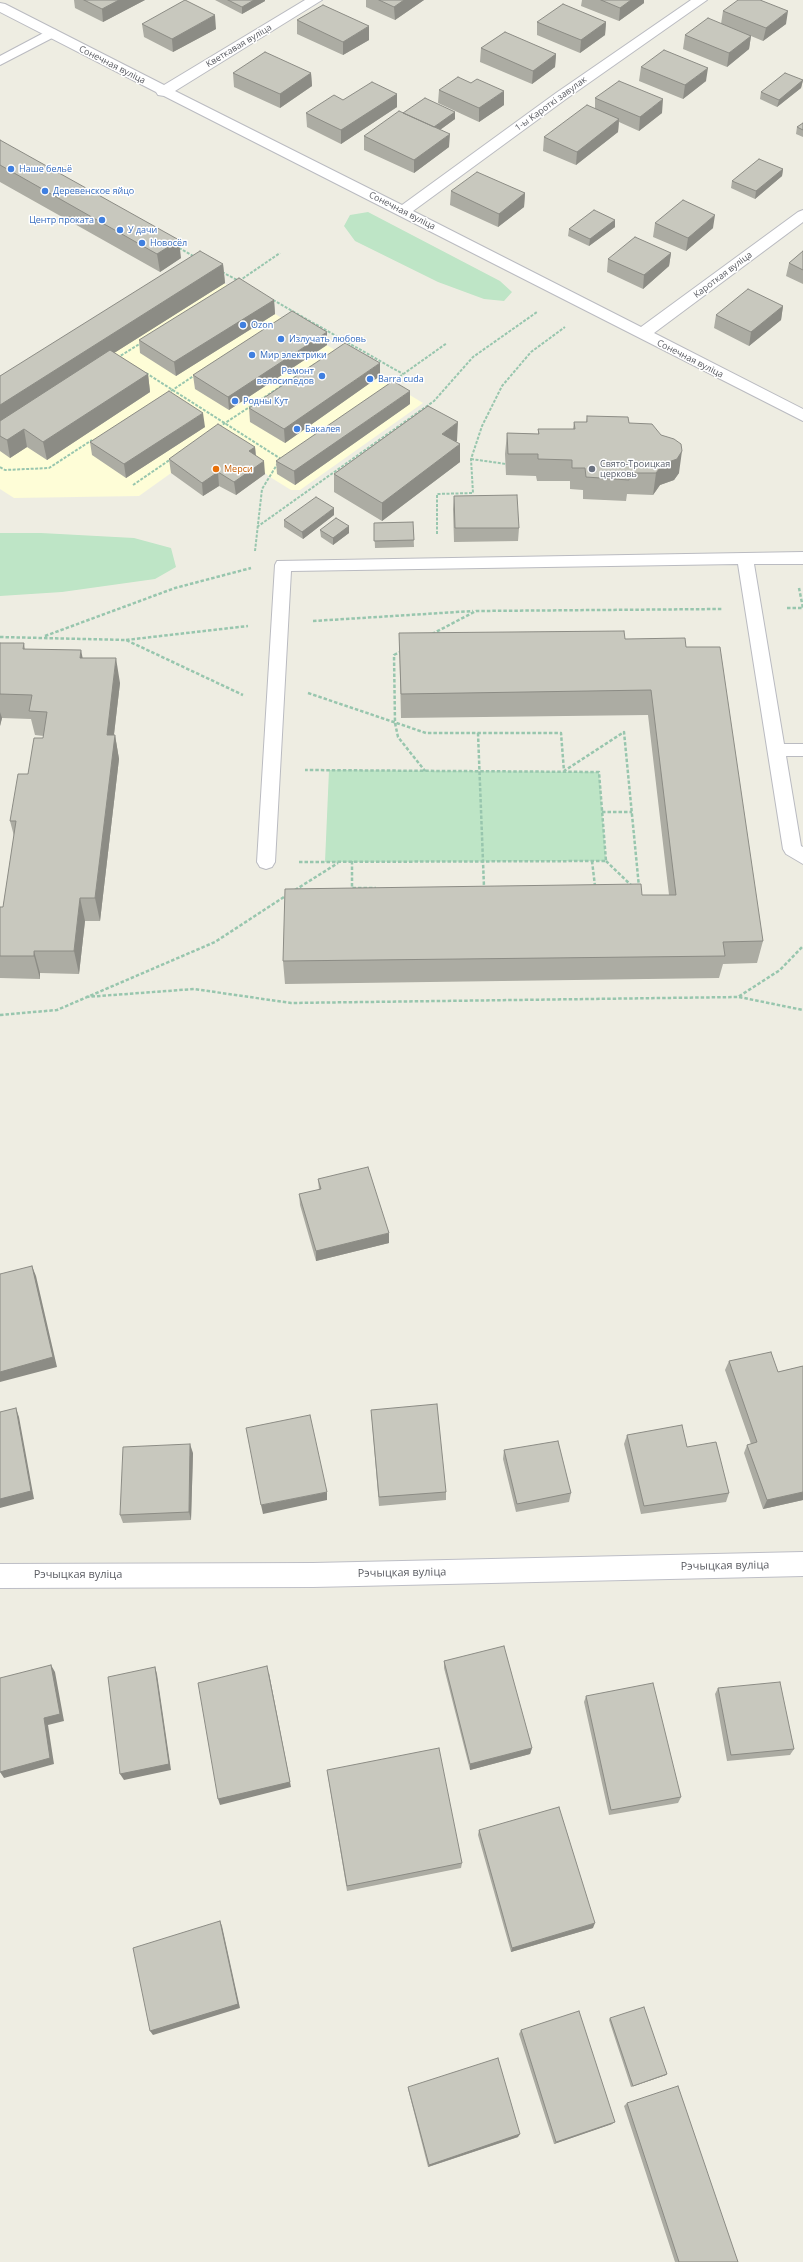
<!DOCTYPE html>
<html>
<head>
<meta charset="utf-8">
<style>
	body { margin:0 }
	canvas { display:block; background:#eeede2 }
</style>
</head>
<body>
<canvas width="803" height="2262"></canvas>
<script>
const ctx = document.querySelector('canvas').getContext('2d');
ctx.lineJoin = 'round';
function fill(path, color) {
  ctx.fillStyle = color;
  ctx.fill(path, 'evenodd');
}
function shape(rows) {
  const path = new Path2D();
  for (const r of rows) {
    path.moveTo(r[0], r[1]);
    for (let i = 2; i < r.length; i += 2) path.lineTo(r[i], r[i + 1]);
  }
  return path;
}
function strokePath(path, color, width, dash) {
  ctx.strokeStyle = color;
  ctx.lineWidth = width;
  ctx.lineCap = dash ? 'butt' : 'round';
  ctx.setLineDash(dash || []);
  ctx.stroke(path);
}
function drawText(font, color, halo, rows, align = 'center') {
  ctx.font = font + ' "Open Sans",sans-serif';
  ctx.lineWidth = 3;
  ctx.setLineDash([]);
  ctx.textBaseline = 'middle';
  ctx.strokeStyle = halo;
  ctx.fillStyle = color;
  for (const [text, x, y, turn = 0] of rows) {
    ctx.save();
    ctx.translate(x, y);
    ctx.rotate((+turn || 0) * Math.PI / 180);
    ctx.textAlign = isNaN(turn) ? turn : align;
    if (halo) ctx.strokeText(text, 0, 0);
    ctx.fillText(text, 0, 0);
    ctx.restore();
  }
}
const commercial = shape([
	[202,270,423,403,300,490,291,490,270,477,220,438,139,496,14,498,0,489,0,396]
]);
const green = shape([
	[368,212,500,281,512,292,504,301,484,299,438,282,355,241,344,226,350,215],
	[0,533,41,533,134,538,171,548,176,567,155,579,62,592,0,596],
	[329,770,599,772,606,861,325,862]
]);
const pathFar1 = shape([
	[179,248,195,257],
	[222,272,239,281],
	[239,281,280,253],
	[273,300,403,374],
	[117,358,141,343],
	[146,373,281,459],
	[392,382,447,343],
	[171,391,195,375],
	[219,427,315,364],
	[471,459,506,464],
	[0,467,5,470,49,468,92,440],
	[133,485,171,459],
	[257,527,434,401,473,357,537,312],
	[437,534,437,494,473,493,471,459,482,426,502,386,531,352,565,327],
	[255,551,262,489,278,463]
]);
const path = shape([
	[787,608,803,608,799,588],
	[313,621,473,611],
	[432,634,476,611,722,609],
	[45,636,175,588,251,568],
	[0,637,126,640,243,695],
	[126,640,248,626],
	[402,651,394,655,395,723,398,737,425,771],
	[308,693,426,733,561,733,564,771,624,732,639,887],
	[478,733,484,887],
	[602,812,632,812],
	[352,861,352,888,376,888],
	[592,861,595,886,593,886],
	[606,861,633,887],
	[299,862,606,861,599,772,305,770],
	[295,890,338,863],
	[86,997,194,989,291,1003,738,997,780,970,803,946],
	[739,997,803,1010],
	[0,1015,57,1010,215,942,287,895]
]);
const lane = shape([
	[51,29,56,30,57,33,56,36,0,65,0,56,51,29],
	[803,552,803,564,754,564,784,744,803,744,803,756,786,756,801,846,803,847,803,864,786,854,783,849,738,564,291,571,275,862,272,867,266,869,260,867,257,862,275,565,277,561,803,552]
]);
const street = shape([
	[305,0,322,0,175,91,402,205,556,93,691,0,707,0,566,99,413,211,641,327,798,212,803,210,803,222,654,333,803,409,803,421,164,96,158,95,156,92,0,12,0,3,5,4,164,85,305,0]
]);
const secondary = shape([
	[803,1552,803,1576,313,1587,0,1588,0,1564,313,1563,803,1552]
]);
const wall = shape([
	[74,0,145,0,103,22,75,8],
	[215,0,265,0,265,1,242,14],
	[366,0,424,0,395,20,366,7],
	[582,0,644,0,644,3,619,21,581,6],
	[723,11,786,24,763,41,751,36,749,49,727,67,683,49,685,35,721,24],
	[297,20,369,40,343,55,297,34],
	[537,22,606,22,605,35,580,53,537,35],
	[142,24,216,29,173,52,144,37],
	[481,48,556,54,555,67,532,84,480,62],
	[641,67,706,81,683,99,639,81],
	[233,73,311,73,312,86,280,108,234,87],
	[803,80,801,88,777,107,760,99,761,92],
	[439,90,504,105,479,122,438,103],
	[397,94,397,107,341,144,307,127,306,113,343,100],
	[595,98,662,113,639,131,619,122,618,132,576,165,543,151,544,137,595,108],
	[455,112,455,119,440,130,449,147,414,173,364,150,364,136,403,113],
	[803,123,803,137,796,134,797,127],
	[0,140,181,258,160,272,0,182],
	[783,169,782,176,755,199,731,188,732,181],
	[451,191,525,193,524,207,498,227,450,205],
	[615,220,615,227,589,246,568,236,569,229],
	[655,223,713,228,686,251,653,237],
	[803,251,803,284,786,276,789,263],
	[671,253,669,266,643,289,607,272,608,259],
	[223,264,225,283,114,353,148,374,150,392,47,460,27,447,10,458,0,451,0,376],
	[274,300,275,314,176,376,140,353,139,340],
	[783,306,781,320,749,346,714,328,716,315],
	[327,345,229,410,195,389,193,375],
	[380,376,285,443,250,422,249,408],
	[410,404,295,485,277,474,276,461],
	[587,416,629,423,679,473,674,480,660,485,653,495,627,494,626,501,583,499,583,490,570,489,570,481,537,481,536,476,506,475,505,454,507,433,538,434,538,429,573,429,574,422,586,422],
	[205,427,126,478,92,455,90,442],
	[456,441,460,462,382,521,334,492,334,474,457,441],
	[255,447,256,456,265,474,236,495,219,486,203,496,171,473,169,459],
	[454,496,519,528,518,541,454,542,453,509],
	[334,515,303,539,284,527,284,520],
	[413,522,414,547,375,548,374,523],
	[349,526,349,533,333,545,321,537,320,530],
	[399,633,625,639,686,647,763,941,757,963,723,964,719,978,285,984,283,961,642,895,669,895,648,715,401,718],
	[0,643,24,643,25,649,83,658,120,683,114,735,115,735,119,759,100,921,85,921,79,974,40,973,40,979,0,978,0,907,3,907,14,836,10,821,44,736,35,735,31,719,2,718,0,726],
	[318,1179,389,1243,316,1261,300,1205,299,1194,319,1190],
	[729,1361,778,1372,803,1366,803,1500,763,1509,744,1453,747,1445,751,1444,725,1370],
	[371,1410,446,1492,446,1500,379,1506],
	[627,1435,687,1447,729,1493,726,1502,641,1514,624,1444],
	[504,1450,571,1493,569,1502,516,1512,503,1459],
	[193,1453,191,1520,123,1523,120,1515],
	[444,1661,532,1748,530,1754,470,1770,444,1668],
	[718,1688,794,1749,790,1755,727,1761,715,1694],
	[586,1696,681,1797,678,1803,609,1815,584,1702],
	[327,1770,462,1863,461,1868,347,1891],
	[479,1830,593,1928,511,1952,478,1835],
	[610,2018,666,2075,631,2087,609,2020],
	[521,2030,612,2124,554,2144,519,2034],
	[408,2087,518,2137,428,2167,408,2089],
	[627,2103,738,2262,675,2262,624,2106]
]);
const shadedWall = shape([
	[119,0,145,0,103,22,102,9],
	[254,0,265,0,265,1,242,14,242,7],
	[404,0,424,0,395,20,394,7],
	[631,0,644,0,644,3,619,21,620,8],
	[788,11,786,24,763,41,766,28],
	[215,15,216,29,173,52,172,39],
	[606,22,605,35,580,53,581,40],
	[369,26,369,40,343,55,343,42],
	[751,36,749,49,727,67,729,53],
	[556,54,555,67,532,84,533,71],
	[708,68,706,81,683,99,685,85],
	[311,73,312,86,280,108,280,94],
	[803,80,801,88,777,107,779,100],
	[504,91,504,105,479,122,479,108],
	[397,94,397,107,341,144,341,130],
	[663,99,662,113,639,131,640,117],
	[455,112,455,119,430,137,430,130],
	[619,119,618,132,576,165,577,152],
	[450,134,449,147,414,173,414,160],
	[783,169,782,176,755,199,756,191],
	[525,193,524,207,498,227,499,214],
	[715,215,713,228,686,251,688,238],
	[615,220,615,227,589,246,590,239],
	[179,240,181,258,160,272,157,254],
	[671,253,669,266,643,289,644,275],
	[223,264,225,283,0,425,0,405],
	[274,300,275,314,176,376,174,362],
	[783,306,781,320,749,346,751,332],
	[327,332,327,345,229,410,228,397],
	[380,363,380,376,285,443,284,429],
	[148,374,150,392,47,460,43,442],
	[410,391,410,404,295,485,294,471],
	[203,413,205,427,126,478,124,464],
	[458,422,457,441,442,452,442,434],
	[24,429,27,447,10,458,7,440],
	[460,444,460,462,382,521,382,503],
	[255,447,256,460,249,451],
	[682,451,679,473,674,480,660,485,653,495,656,473,663,464],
	[264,461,265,474,236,495,234,482],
	[218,472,219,486,203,496,202,483],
	[334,508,334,515,303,539,302,532],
	[349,526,349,533,333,545,333,538],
	[81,650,86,674,80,658],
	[116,658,120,683,111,759,107,735],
	[0,712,2,718,0,726],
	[115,735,119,759,100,921,95,898],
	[80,898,85,921,79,974,74,951],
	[34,951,40,973,40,979,34,956],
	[389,1233,389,1243,316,1261,316,1251],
	[32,1266,36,1276,57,1367,0,1382,0,1372],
	[16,1408,19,1417,34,1499,0,1508,0,1499],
	[190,1444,193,1453,191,1520,189,1512],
	[327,1492,327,1500,263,1514,261,1505],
	[803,1492,803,1500,763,1509,767,1500],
	[51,1665,55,1672,64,1721,48,1725,54,1764,4,1778,0,1772,44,1718],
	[155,1667,157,1674,171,1770,124,1780,120,1774],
	[269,1673,291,1787,220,1805,218,1799],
	[532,1748,530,1754,470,1770,470,1764],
	[220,1921,222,1926,240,2008,153,2035,150,2031],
	[595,1923,593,1928,511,1952,512,1948],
	[667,2074,666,2075,631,2087,633,2086],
	[615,2122,612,2124,554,2144,556,2142],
	[520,2134,518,2137,428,2167,429,2165]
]);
const building = shape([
	[84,0,119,0,102,9,84,0],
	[185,0,215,15,172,39,142,24,185,0],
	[228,0,254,0,242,7,228,0],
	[379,0,404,0,394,7,379,0],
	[601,0,631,0,620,8,601,0],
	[738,0,760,0,788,11,766,28,723,11,738,0],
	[563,4,606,22,581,40,537,22,563,4],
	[323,5,369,26,343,42,297,20,323,5],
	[708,18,751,36,729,53,685,35,708,18],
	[505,32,556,54,533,71,481,48,505,32],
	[664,50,708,68,685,85,641,67,664,50],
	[265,52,311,73,280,94,233,73,265,52],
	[785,73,803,80,779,100,761,92,785,73],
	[458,77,471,83,477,79,504,91,479,108,439,90,458,77],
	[619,81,663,99,640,117,595,98,619,81],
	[372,82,397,94,341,130,306,113,334,95,343,100,372,82],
	[425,98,455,112,434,127,403,113,425,98],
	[587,105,619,119,577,152,544,137,587,105],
	[399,111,450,134,414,160,364,136,399,111],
	[803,123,803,130,797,127,803,123],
	[0,140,179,240,157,254,0,165,0,140],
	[759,159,783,169,756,191,732,181,759,159],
	[477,172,525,193,499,214,451,191,477,172],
	[683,200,715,215,688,238,655,223,683,200],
	[594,210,615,220,590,239,569,229,594,210],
	[635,237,671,253,644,275,608,259,635,237],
	[200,251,223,264,0,405,0,376,200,251],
	[803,251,803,270,789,263,803,251],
	[239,278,274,300,174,362,139,340,239,278],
	[748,289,783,306,751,332,716,315,748,289],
	[292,311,327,332,228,397,193,375,292,311],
	[345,343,380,363,284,429,249,408,345,343],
	[110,350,148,374,43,442,24,429,7,440,0,436,0,421,110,350],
	[393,381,410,391,294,471,276,461,393,381],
	[169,391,203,413,124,464,90,442,169,391],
	[428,406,458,422,442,434,460,444,382,503,334,474,428,406],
	[587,416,628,417,629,423,652,424,661,435,674,439,681,444,682,451,677,459,663,464,656,473,629,473,629,480,586,477,585,468,572,468,572,460,538,459,538,454,508,454,507,433,539,434,538,429,575,429,574,422,587,422,587,416],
	[218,424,255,447,249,451,264,461,234,482,218,472,202,483,169,459,218,424],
	[517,495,519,528,455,528,454,496,517,495],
	[316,497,334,508,302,532,284,520,316,497],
	[336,518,349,526,333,538,320,530,336,518],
	[413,522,414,540,374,541,374,523,413,522],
	[624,631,625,639,685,638,686,647,720,647,763,941,723,942,725,956,283,961,285,889,641,884,642,895,676,895,651,690,401,694,399,633,624,631],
	[0,643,24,643,23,649,81,650,80,658,116,658,107,735,115,735,95,898,80,898,74,951,34,951,34,956,0,956,0,907,3,907,16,821,10,821,18,774,28,774,34,738,43,738,47,712,29,711,32,695,0,694,0,643],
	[368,1167,389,1233,316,1251,299,1194,321,1189,318,1179,368,1167],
	[32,1266,53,1357,0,1372,0,1274,32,1266],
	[771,1352,778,1372,803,1366,803,1492,767,1500,747,1445,757,1442,729,1361,771,1352],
	[437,1404,446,1492,379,1497,371,1410,437,1404],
	[16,1408,31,1491,0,1499,0,1412,16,1408],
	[310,1415,327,1492,261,1505,246,1428,310,1415],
	[682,1425,687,1447,716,1442,729,1493,644,1506,627,1435,682,1425],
	[558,1441,571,1493,517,1504,504,1450,558,1441],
	[190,1444,189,1512,120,1515,123,1447,190,1444],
	[504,1646,532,1748,470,1764,444,1661,504,1646],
	[51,1665,60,1714,44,1718,50,1758,0,1772,0,1678,51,1665],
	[267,1666,290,1782,218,1799,198,1683,267,1666],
	[155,1667,169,1764,120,1774,108,1677,155,1667],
	[780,1682,794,1749,731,1755,718,1688,780,1682],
	[653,1683,681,1797,611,1810,586,1696,653,1683],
	[439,1748,462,1863,347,1886,327,1770,439,1748],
	[559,1807,595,1923,512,1948,479,1830,559,1807],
	[220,1921,238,2004,150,2031,133,1948,220,1921],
	[644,2007,667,2074,633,2086,610,2018,644,2007],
	[579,2011,615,2122,556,2142,521,2030,579,2011],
	[498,2058,520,2134,429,2165,408,2087,498,2058],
	[678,2086,738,2262,679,2262,627,2103,678,2086]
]);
const markers = [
	[11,169,4,"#3f7fe0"],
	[45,191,4,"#3f7fe0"],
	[102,220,4,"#3f7fe0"],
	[120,230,4,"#3f7fe0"],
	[142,243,4,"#3f7fe0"],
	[243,325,4,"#3f7fe0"],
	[281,339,4,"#3f7fe0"],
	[252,355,4,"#3f7fe0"],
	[322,376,4,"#3f7fe0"],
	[370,379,4,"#3f7fe0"],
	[235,401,4,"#3f7fe0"],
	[297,429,4,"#3f7fe0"],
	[216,469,4,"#e8710a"],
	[592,469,4,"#6b7280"]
];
const farStreetnames = [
	["Кветкавая вуліца",239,46,-31],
	["Сонечная вуліца",112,65,27],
	["1-ы Кароткі завулак",551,104,-36],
	["Сонечная вуліца",402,211,27],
	["Кароткая вуліца",723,275,-37],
	["Сонечная вуліца",690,359,27]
];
const farShopnames = [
	["Наше бельё",19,169],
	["Деревенское яйцо",53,191],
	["Центр проката",94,220,"right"],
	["У дачи",128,230],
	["Новосёл",150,243],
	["Ozon",251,325],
	["Излучать любовь",289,339],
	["Мир электрики",260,355],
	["Ремонт",314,371,"right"],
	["велосипедов",314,381,"right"],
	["Barra cuda",378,379],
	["Родны Кут",243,401],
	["Бакалея",305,429]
];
const farWorshipnames = [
	["Свято-Троицкая",600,464],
	["церковь",600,474]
];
const farFoodnames = [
	["Мерси",224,469]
];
const streetNames = [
	["Рэчыцкая вуліца",725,1566,-1],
	["Рэчыцкая вуліца",402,1573,-1],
	["Рэчыцкая вуліца",78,1575]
];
fill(commercial, '#fefdd7');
fill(green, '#bee5c6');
strokePath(lane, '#babbc1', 2);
strokePath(street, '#babbc1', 2);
strokePath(secondary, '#bdbec6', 2);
strokePath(pathFar1, '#98c6ae', 2, [3, 1.5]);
strokePath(path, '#98c6ae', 2.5, [3.5, 2]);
fill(lane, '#fff');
fill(street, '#fff');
fill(secondary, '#fff');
fill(wall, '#acaca3');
fill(shadedWall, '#8c8c85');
fill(building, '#c8c8be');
strokePath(building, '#8c8c85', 1);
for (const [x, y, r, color] of markers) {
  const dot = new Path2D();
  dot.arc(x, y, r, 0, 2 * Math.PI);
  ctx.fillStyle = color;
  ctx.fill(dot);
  strokePath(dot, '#fff', 1.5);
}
drawText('9px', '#5b5d63', '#fff', farStreetnames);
drawText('9px', '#366cbe', '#fff', farShopnames, 'left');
drawText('9px', '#5b616d', '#fff', farWorshipnames, 'left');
drawText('9px', '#c56008', '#fff', farFoodnames, 'left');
drawText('11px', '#5b5d63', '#fff', streetNames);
</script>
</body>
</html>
